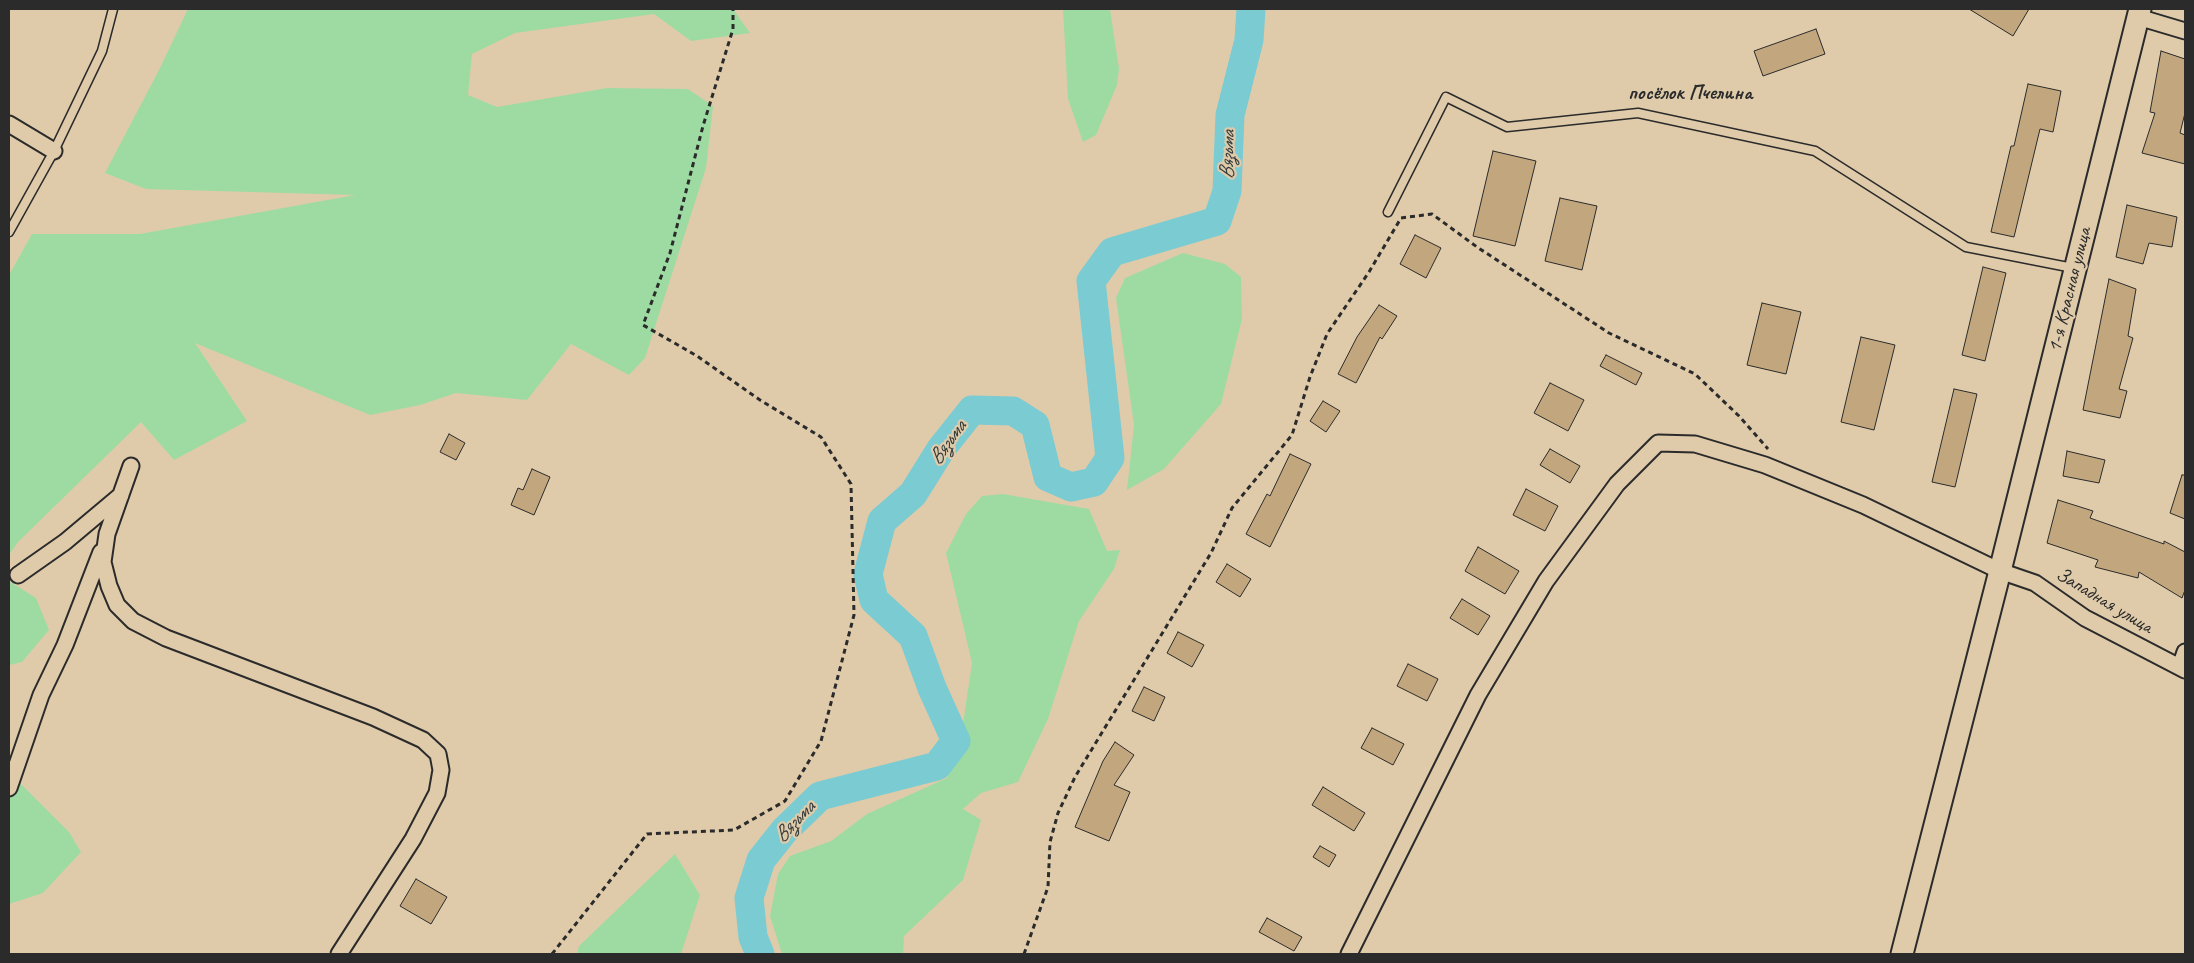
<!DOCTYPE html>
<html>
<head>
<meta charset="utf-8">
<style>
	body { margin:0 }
	#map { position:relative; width:2194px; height:963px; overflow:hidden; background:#dfcbaa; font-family:Caveat,sans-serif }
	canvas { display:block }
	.frame { position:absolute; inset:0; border:10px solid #2b2b2b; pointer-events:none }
</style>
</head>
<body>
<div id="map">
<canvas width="2194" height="963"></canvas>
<div class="frame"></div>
</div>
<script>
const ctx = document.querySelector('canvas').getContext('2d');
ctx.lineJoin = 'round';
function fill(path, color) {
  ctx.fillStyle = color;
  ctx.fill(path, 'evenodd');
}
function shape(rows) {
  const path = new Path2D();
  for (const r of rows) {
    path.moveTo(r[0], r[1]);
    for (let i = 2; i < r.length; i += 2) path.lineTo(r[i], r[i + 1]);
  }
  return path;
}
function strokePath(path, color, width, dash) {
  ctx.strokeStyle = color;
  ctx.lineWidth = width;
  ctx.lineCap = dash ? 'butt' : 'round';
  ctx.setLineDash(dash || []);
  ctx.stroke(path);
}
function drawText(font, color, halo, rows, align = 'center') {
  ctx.font = font + ' Caveat,sans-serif';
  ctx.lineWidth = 4.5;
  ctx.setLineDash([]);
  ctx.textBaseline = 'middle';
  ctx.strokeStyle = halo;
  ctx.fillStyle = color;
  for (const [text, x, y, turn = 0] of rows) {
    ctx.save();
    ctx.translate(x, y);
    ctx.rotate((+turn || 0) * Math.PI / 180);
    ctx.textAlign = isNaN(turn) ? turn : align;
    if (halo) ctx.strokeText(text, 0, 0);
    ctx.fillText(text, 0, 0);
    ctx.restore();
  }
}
const green = shape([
	[188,9,733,9,750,33,691,41,654,14,515,33,472,54,468,95,497,107,607,88,688,89,713,106,706,168,645,358,629,375,571,344,527,400,456,393,420,405,370,415,195,343,247,421,174,460,141,422,18,542,9,555,9,275,32,234,140,234,355,195,146,189,105,173,159,70],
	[1063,9,1110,9,1119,69,1117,85,1096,135,1083,142,1068,99],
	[1183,253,1225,264,1241,277,1242,319,1221,404,1164,469,1127,490,1134,425,1116,298,1125,278],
	[1003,494,1089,509,1107,551,1120,550,1114,569,1079,621,1048,719,1018,782,981,793,963,809,981,820,963,880,904,936,903,954,782,954,770,916,778,874,790,856,831,841,867,814,947,778,961,737,972,663,946,553,966,514,982,496],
	[9,581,36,598,49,630,22,662,9,665],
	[9,772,69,832,81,852,43,893,9,904],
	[675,854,700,895,681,954,577,954,579,946]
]);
const river = shape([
	[760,954,753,937,749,898,761,860,784,831,820,796,937,766,956,741,932,688,913,636,874,600,868,574,882,521,913,494,941,449,972,410,1013,411,1035,425,1048,477,1071,487,1094,482,1110,458,1091,281,1112,252,1217,221,1227,191,1230,115,1249,40,1251,9]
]);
const building = shape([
	[1969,9,2029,9,2013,36,1969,9],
	[1816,29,1825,54,1763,76,1754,51,1816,29],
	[2161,51,2185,59,2185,113,2180,133,2185,135,2185,164,2142,153,2155,113,2150,112,2161,51],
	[2028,84,2061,91,2053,132,2040,129,2014,237,1991,232,2011,146,2014,146,2028,84],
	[1493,151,1536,161,1515,246,1473,236,1493,151],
	[1560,198,1597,206,1582,270,1545,261,1560,198],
	[2127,205,2177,217,2172,247,2149,243,2143,264,2116,257,2127,205],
	[1415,235,1441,248,1426,278,1400,264,1415,235],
	[1983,267,2006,273,1985,361,1962,355,1983,267],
	[2109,279,2136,289,2128,336,2133,338,2119,389,2127,391,2120,418,2083,410,2109,279],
	[1762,303,1801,312,1786,374,1747,365,1762,303],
	[1379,305,1397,316,1382,339,1380,337,1356,383,1338,374,1357,337,1379,305],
	[1861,337,1895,345,1874,430,1841,422,1861,337],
	[1606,355,1642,373,1636,385,1600,366,1606,355],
	[1550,383,1584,400,1568,431,1534,413,1550,383],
	[1954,389,1977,394,1955,487,1932,482,1954,389],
	[1323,401,1340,411,1326,432,1310,421,1323,401],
	[449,434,465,443,456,460,440,452,449,434],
	[1550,449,1580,466,1570,483,1540,465,1550,449],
	[2067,451,2105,460,2099,483,2063,476,2067,451],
	[1290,454,1311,464,1270,547,1246,534,1267,494,1270,496,1290,454],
	[532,469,550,477,534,515,511,505,518,488,523,490,532,469],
	[2182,475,2185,475,2185,519,2170,513,2182,475],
	[1526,489,1558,506,1545,531,1513,515,1526,489],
	[2058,500,2093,511,2090,518,2164,544,2164,541,2185,552,2185,590,2182,598,2139,572,2138,578,2095,567,2098,560,2047,543,2058,500],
	[1478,547,1519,571,1505,594,1465,571,1478,547],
	[1227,564,1251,579,1240,597,1216,582,1227,564],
	[1462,599,1490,616,1478,635,1450,618,1462,599],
	[1178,632,1204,645,1192,667,1167,653,1178,632],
	[1408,664,1438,679,1427,701,1397,686,1408,664],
	[1144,687,1165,697,1154,721,1132,711,1144,687],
	[1372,728,1404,744,1393,765,1361,748,1372,728],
	[1115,742,1134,755,1114,785,1130,792,1109,841,1075,827,1103,761,1115,742],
	[1323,787,1365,813,1354,831,1312,805,1323,787],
	[1320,846,1336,855,1329,867,1313,857,1320,846],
	[416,879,447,897,431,924,400,906,416,879],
	[1267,918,1302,937,1294,951,1259,932,1267,918]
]);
const path = shape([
	[552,954,647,834,734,830,785,801,821,741,854,615,851,484,821,437,760,400,697,356,643,325,670,253,703,126,733,29,733,9],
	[1024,954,1048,887,1050,842,1058,813,1075,777,1211,553,1232,508,1292,435,1310,377,1327,334,1369,272,1401,218,1432,214,1477,247,1609,333,1695,374,1739,416,1768,449]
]);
const lane = shape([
	[1388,212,1446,97,1507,127,1638,113,1815,151,1966,247,2073,268],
	[9,232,54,151,102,51,113,9]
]);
const street = shape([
	[2138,17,2185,31],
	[9,124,54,151],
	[131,466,107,534,103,562,109,586,117,605,133,621,166,638,373,717,423,740,438,754,441,770,437,793,413,839,339,954],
	[18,575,65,542,121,495],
	[2180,667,2185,652],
	[9,788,41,695,65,645,101,552],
	[1349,954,1478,695,1546,581,1617,484,1658,443,1695,444,1765,465,1863,505,2000,571,2035,583,2085,618,2185,670]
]);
const secondary = shape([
	[1902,954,2000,571,2140,9]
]);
const streetNames = [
	["1-я Красная улица",2070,290,-76],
	["Западная улица",2104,601,31]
];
const neighbourhoodNames = [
	["посёлок Пчелина",1690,93]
];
const waterNames = [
	["Вязьма",1228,155,-88],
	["Вязьма",948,443,-54],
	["Вязьма",795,822,-46]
];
fill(green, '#9edba2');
strokePath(river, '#7acbd2', 29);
fill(building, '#c2a77e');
strokePath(building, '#2b2b2b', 1);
strokePath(lane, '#2b2b2b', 11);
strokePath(street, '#2b2b2b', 19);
strokePath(secondary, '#2b2b2b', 25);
strokePath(path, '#2b2b2b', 3, [5, 4]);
strokePath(lane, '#dfcbaa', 8);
strokePath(street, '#dfcbaa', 15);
strokePath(secondary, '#dfcbaa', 21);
drawText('20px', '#2b2b2b', '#dfcbaa', streetNames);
drawText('bold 21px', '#2b2b2b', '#dfcbaa', neighbourhoodNames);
drawText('italic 21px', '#333b3c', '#dfcbaa', waterNames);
</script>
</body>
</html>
